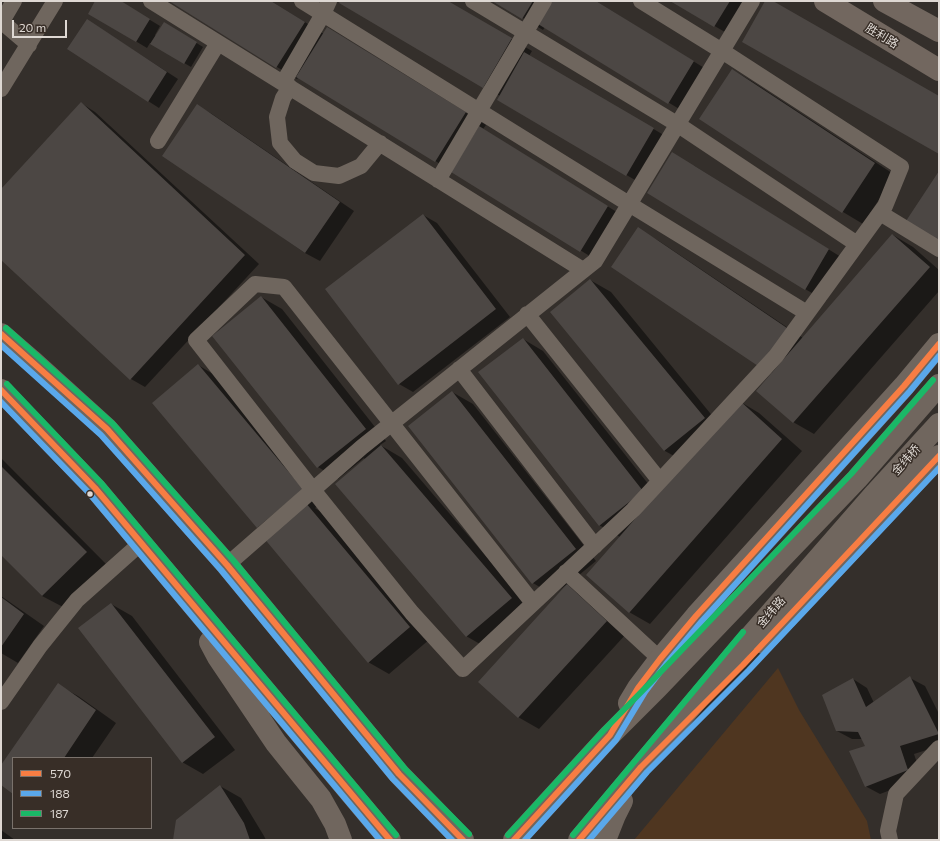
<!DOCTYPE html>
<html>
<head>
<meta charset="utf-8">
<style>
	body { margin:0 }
	#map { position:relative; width:940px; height:841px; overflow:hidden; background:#342f2b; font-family:Commissioner,sans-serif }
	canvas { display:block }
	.frame { position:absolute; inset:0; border:2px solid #ded8d3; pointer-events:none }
	.legend { position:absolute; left:12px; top:757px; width:140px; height:72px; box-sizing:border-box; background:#382e27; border:1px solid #7a726c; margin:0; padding:5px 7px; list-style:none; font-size:12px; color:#ded8d3 }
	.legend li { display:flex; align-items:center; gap:8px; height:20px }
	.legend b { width:20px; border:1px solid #7a726c }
	.scale { position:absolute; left:12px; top:20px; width:55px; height:18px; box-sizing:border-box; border:2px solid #ded8d3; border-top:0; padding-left:5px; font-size:12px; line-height:14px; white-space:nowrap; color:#ded8d3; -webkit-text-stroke:3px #382e27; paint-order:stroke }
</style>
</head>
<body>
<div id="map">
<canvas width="940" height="841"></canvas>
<div class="frame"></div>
<ul class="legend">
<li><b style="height:5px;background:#f77d43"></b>570</li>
<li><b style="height:5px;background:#5aa8eb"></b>188</li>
<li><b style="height:5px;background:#1ab867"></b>187</li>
</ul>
<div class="scale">20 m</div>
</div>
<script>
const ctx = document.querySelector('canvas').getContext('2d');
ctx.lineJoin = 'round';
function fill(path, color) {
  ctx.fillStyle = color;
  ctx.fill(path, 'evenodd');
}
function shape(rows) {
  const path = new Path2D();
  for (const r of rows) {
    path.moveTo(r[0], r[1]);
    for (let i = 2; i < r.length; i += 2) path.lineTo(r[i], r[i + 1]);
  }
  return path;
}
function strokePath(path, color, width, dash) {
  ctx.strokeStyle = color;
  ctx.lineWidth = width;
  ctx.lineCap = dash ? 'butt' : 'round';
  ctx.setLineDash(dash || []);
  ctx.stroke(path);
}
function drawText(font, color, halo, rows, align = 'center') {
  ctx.font = font + ' Commissioner,"Noto Sans SC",sans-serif';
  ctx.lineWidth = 3;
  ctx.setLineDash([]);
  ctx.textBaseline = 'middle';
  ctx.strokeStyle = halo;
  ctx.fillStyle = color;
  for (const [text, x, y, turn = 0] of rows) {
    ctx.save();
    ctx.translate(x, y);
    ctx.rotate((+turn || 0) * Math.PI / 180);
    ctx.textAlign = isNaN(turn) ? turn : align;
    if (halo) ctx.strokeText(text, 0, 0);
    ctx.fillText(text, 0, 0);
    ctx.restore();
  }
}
const green = shape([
	[778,668,799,710,867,821,871,840,634,840]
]);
const shadow = shape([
	[96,1,119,1,160,26,155,35,156,36,164,23,203,47,191,67,150,43,147,48,89,13],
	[171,1,271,1,324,34,348,40,486,125,483,129,628,219,601,263,299,77,297,79,277,67],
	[342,1,446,1,532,51,529,56,674,141,647,187,498,100,500,96,340,3],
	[494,1,596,1,714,74,689,115,545,27,543,30],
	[672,1,757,1,735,38],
	[98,27,178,79,159,108,148,101],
	[733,70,753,82,895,175,863,224,843,212,701,119],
	[81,103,95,112,259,264,145,387,131,379,1,259,1,190],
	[198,106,212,114,354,211,320,261,305,253,164,156],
	[693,165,849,262,826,301,805,289],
	[423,215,437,223,510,317,413,392,399,384],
	[638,229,659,241,803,338,893,235,913,247,939,270,939,291,814,434,793,422,772,373,762,367],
	[590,280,611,292,719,424,739,401,759,413,802,451,650,624,629,612,620,537,599,525,523,339,543,351,657,495,685,462,665,451,552,312],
	[261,297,282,309,386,441,380,445,402,458,532,610,487,648,466,636,364,458,338,479,318,467],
	[198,365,218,377,323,502,315,508,326,515,430,639,389,674,368,662,268,534,258,527,153,403],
	[452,392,473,404,596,561,567,585,588,597,627,633,539,729,518,717,566,585,553,595,533,583],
	[1,458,106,564,63,607,42,596,1,554],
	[1,596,44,626,18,663,1,653],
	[111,604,132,616,235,750,203,774,182,762],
	[910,678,925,686,939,714,939,746,914,754,922,778,880,794,865,786,866,746,863,739,852,739,837,731,853,679,867,688,874,703],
	[58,685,78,696,116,723,92,758,13,758,13,793,1,784,1,767],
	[220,786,241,798,264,836,266,840,174,840],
	[1,830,15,840,1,840]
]);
const building = shape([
	[95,1,121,1,150,19,136,42,88,14],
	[169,1,271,1,305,22,276,68],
	[340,1,448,1,512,38,483,88,339,3],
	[492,1,533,1,522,19],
	[552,1,596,1,694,61,668,104,538,24],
	[670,1,730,1,714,27],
	[765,1,773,1,939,96,939,154,742,42],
	[87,19,167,72,148,102,67,49],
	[164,22,197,42,184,64,150,44],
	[327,27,466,112,435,162,296,77],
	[524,52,654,128,626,176,497,100],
	[732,69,875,163,842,213,699,119],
	[81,102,245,255,130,380,1,260,1,189],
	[197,104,340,202,305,253,162,156],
	[479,126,608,206,580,252,451,172],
	[672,152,829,249,805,290,647,193],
	[939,171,939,241,906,221],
	[423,214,496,309,398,385,325,289],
	[638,227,787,328,761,368,611,267],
	[892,234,930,267,793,423,756,391],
	[590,279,705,418,664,451,550,312],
	[261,296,366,429,317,468,212,336],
	[523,338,643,491,599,526,478,372],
	[198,364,303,489,257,528,152,403],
	[452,391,576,549,532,584,408,426],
	[739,400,782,439,629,613,586,575],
	[381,445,512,598,466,637,335,484],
	[1,466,87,552,42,596,1,555],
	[305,502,410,627,368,663,263,537],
	[567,584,607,621,518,718,478,682],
	[1,597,24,614,1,647],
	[111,603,215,737,182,763,78,628],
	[910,676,939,734,900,746,908,770,865,787,849,751,865,746,858,732,836,731,822,695,853,678,866,707],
	[58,683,96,710,64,758,13,758,13,794,1,785,1,765],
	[220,785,244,823,250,840,173,840,176,820]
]);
const minor = shape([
	[151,1,583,270],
	[302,1,629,204,807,313],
	[473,1,677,124,857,244],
	[1,21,29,45],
	[1,23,14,1],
	[283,83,323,14,329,1],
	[290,87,283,98,277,117,280,143,295,161,314,173,339,176,361,166,380,143],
	[1,89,55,1],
	[158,141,218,43],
	[438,180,544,1],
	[880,213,939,249],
	[527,314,660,481],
	[459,369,595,546],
	[227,565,362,447,595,261,752,1],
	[566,572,660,659],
	[533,603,284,287,255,284,196,340,313,490,412,613,463,669,633,510,776,356,885,206,901,167,722,51,641,1],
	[1,702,40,646,77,600,141,543],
	[890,840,888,831,896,794,939,748]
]);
const secondary = shape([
	[825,1,939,70],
	[884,1,939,31]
]);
const primary = shape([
	[1,334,31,360,107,429,227,565,399,774,463,840],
	[1,390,95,488,390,840],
	[210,642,218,657,276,743,321,799,335,824,341,840],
	[763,643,939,456],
	[629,703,638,688,660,659,696,616,904,386,939,344],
	[514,840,610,735,657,688,857,479,939,385],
	[579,840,742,646,873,496,939,424],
	[605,840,615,815,622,801]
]);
const bus1 = shape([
	[1,334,107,429,227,565,399,774,463,840],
	[1,390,95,488,390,840],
	[514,840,610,735,638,688,660,659,696,616,904,386,939,344],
	[579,840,641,767,743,665,939,456]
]);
const bus2 = shape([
	[1,345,101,435,221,570,393,779,452,840],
	[1,402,89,493,380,840],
	[525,840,616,740,645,692,666,664,702,621,910,391,939,356],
	[589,840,647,772,749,670,939,468]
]);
const bus3 = shape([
	[6,328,113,424,233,560,405,769,469,834],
	[7,384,101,483,396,835],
	[508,835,604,730,651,682,851,474,933,380],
	[573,835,743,632]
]);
const markers = [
	[90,494,3.5,"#ded8d3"]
];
const streetNames = [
	["胜利路",882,36,31],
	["金纬桥",906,460,-48],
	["金纬路",771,612,-49]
];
fill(green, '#4f3620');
fill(shadow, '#0007');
fill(building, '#4c4744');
strokePath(minor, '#6f665e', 16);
strokePath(secondary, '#72675f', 22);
strokePath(primary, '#70665e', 22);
strokePath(bus1, '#f77d43', 6);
strokePath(bus2, '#5aa8eb', 6);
strokePath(bus3, '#1ab867', 6);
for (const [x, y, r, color] of markers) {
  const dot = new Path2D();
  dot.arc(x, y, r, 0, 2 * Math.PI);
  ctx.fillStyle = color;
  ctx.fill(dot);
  strokePath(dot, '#382e27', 1.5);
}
drawText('12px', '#ded8d3', '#382e27', streetNames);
</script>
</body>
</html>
